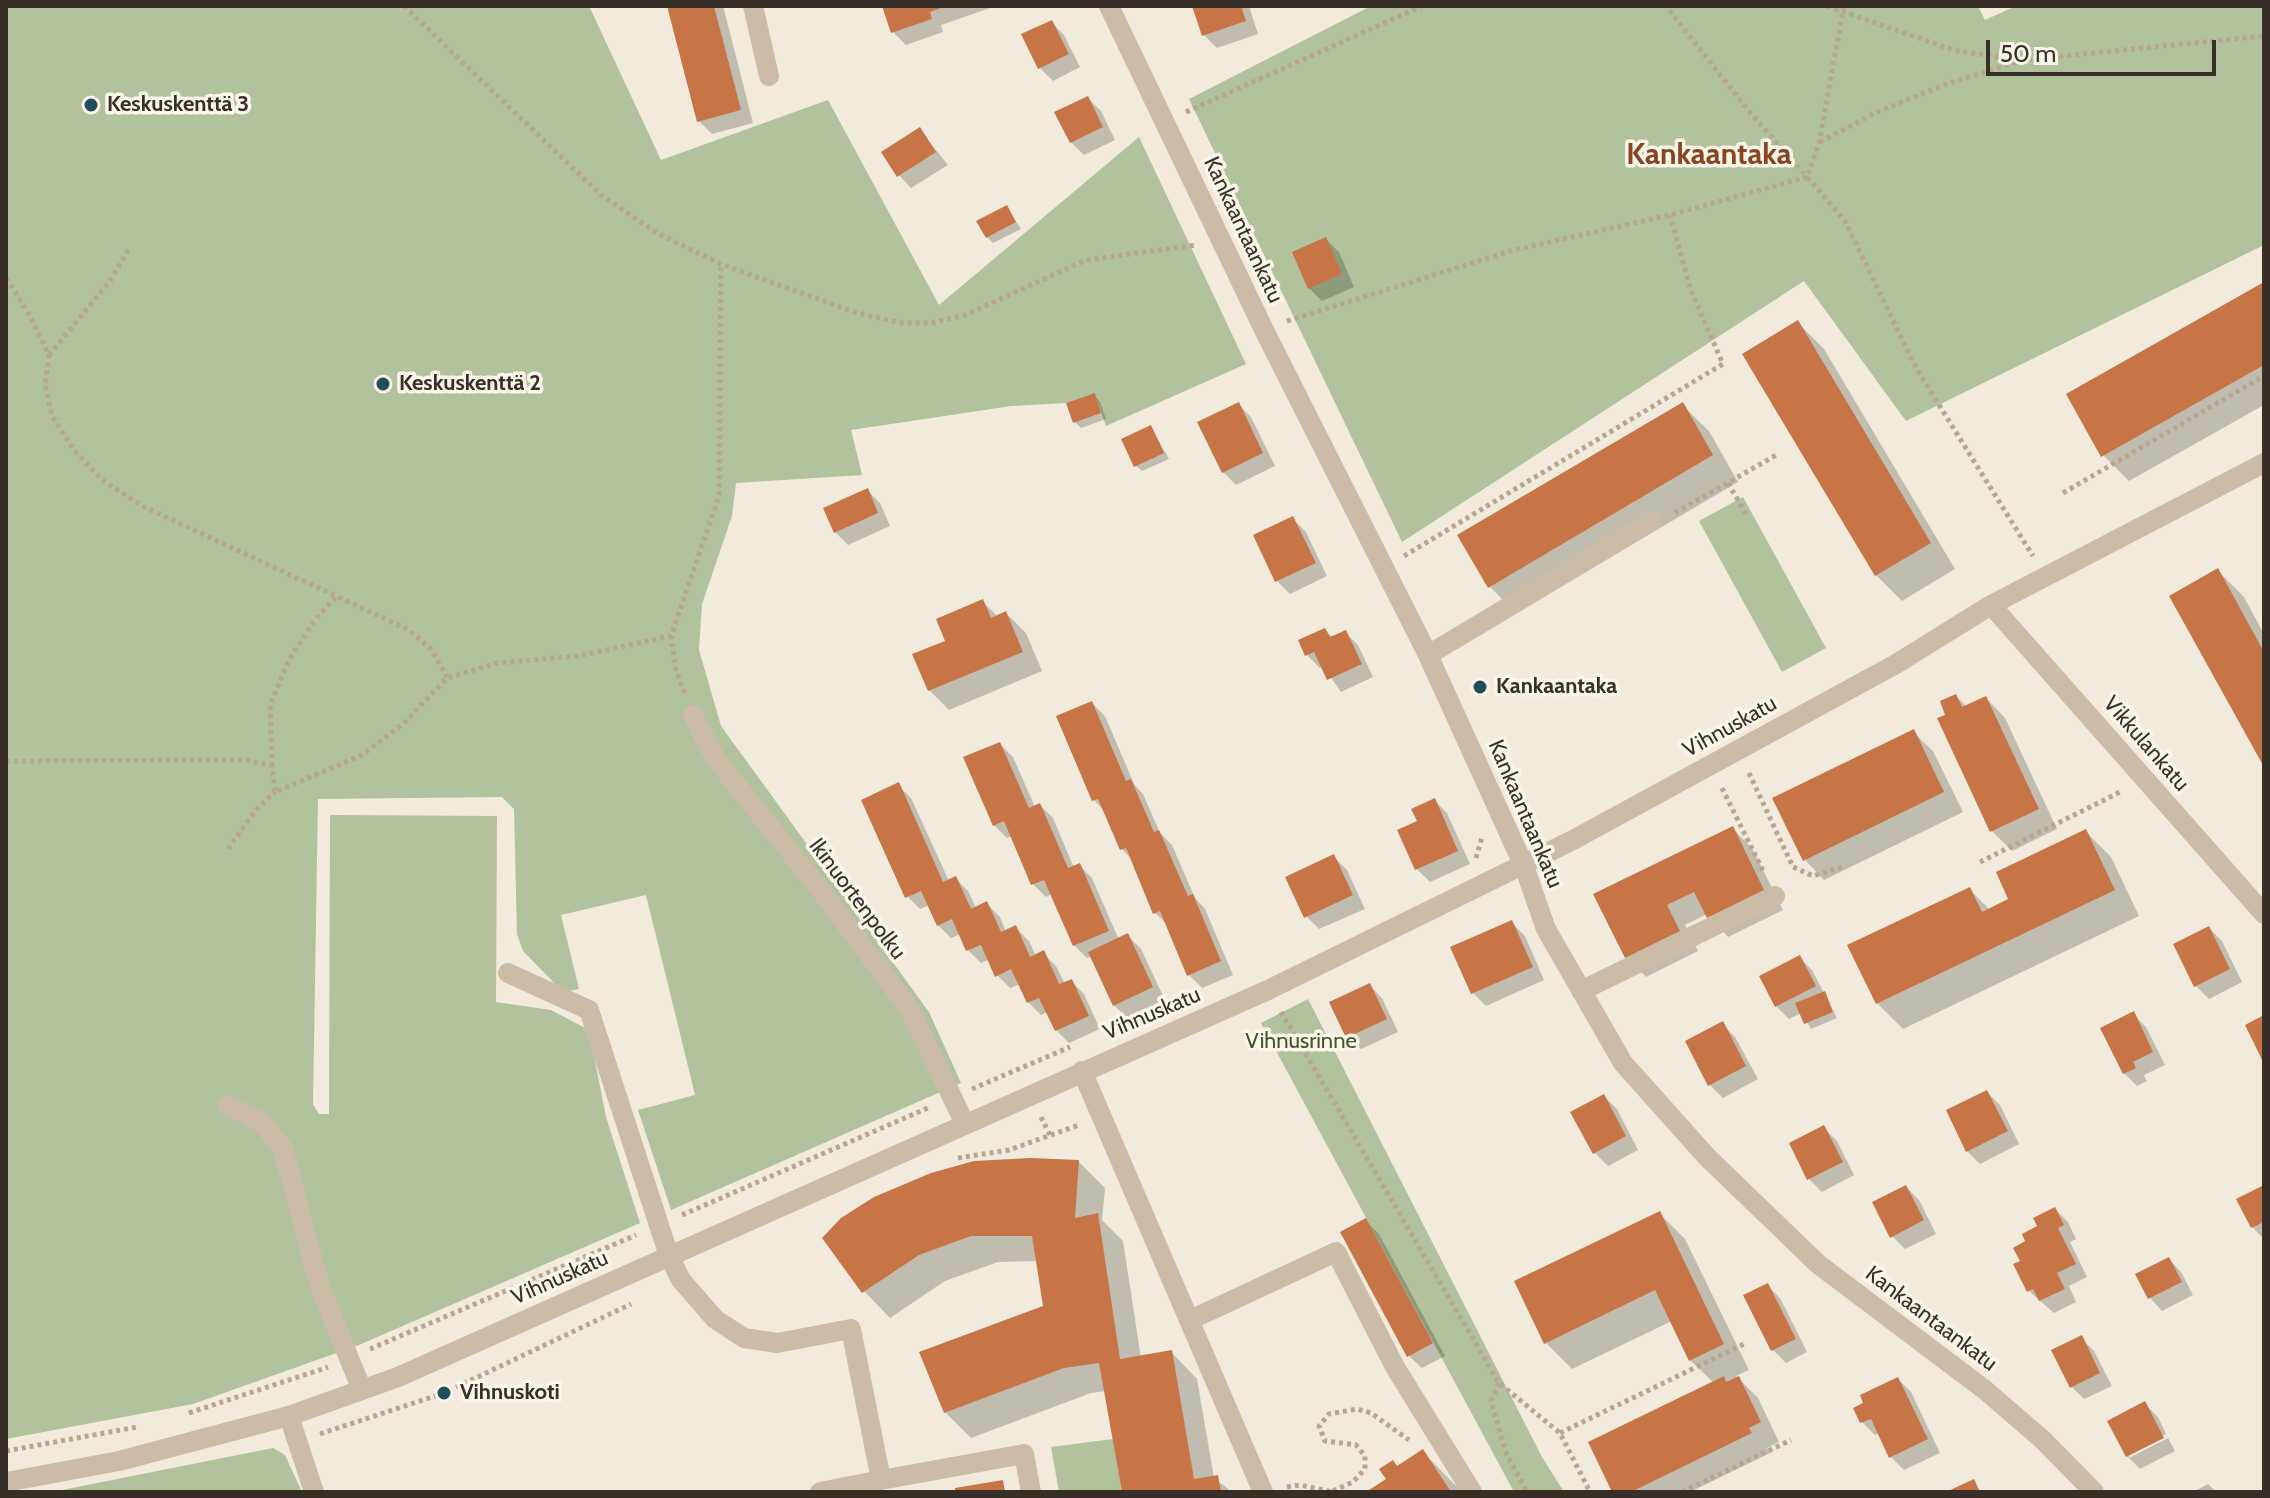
<!DOCTYPE html>
<html>
<head>
<meta charset="utf-8">
<style>
	body { margin:0 }
	#map { position:relative; width:2270px; height:1498px; overflow:hidden; background:#f2ebdd; font-family:Cabin,sans-serif }
	canvas { display:block }
	.frame { position:absolute; inset:0; border:8px solid #372f28; pointer-events:none }
	.scale { position:absolute; left:1986px; top:40px; width:230px; height:36px; box-sizing:border-box; border:4px solid #372f28; border-top:0; padding-left:10px; font-size:24px; line-height:28px; white-space:nowrap; color:#372f28; -webkit-text-stroke:6px #faf4e9; paint-order:stroke }
</style>
</head>
<body>
<div id="map">
<canvas width="2270" height="1498"></canvas>
<div class="frame"></div>
<div class="scale">50 m</div>
</div>
<script>
const ctx = document.querySelector('canvas').getContext('2d');
ctx.lineJoin = 'round';
function fill(path, color) {
  ctx.fillStyle = color;
  ctx.fill(path, 'evenodd');
}
function shape(rows) {
  const path = new Path2D();
  for (const r of rows) {
    path.moveTo(r[0], r[1]);
    for (let i = 2; i < r.length; i += 2) path.lineTo(r[i], r[i + 1]);
  }
  return path;
}
function strokePath(path, color, width, dash) {
  ctx.strokeStyle = color;
  ctx.lineWidth = width;
  ctx.lineCap = dash ? 'butt' : 'round';
  ctx.setLineDash(dash || []);
  ctx.stroke(path);
}
function drawText(font, color, halo, rows, align = 'center') {
  ctx.font = font + ' Cabin,sans-serif';
  ctx.lineWidth = 7;
  ctx.setLineDash([]);
  ctx.textBaseline = 'middle';
  ctx.strokeStyle = halo;
  ctx.fillStyle = color;
  for (const [text, x, y, turn = 0] of rows) {
    ctx.save();
    ctx.translate(x, y);
    ctx.rotate((+turn || 0) * Math.PI / 180);
    ctx.textAlign = isNaN(turn) ? turn : align;
    if (halo) ctx.strokeText(text, 0, 0);
    ctx.fillText(text, 0, 0);
    ctx.restore();
  }
}
const green = shape([
	[6,6,589,6,661,160,828,100,939,305,1139,137,1246,364,1106,426,1095,394,1066,403,1011,406,851,430,862,475,736,483,732,516,702,604,699,650,721,726,929,1012,961,1083,671,1210,638,1110,695,1095,646,895,561,915,579,989,563,992,523,951,517,934,514,809,502,797,318,799,313,1104,319,1114,329,1114,330,815,497,816,496,1002,551,1010,589,1030,606,1117,640,1223,359,1345,193,1404,6,1439],
	[1371,6,1978,6,1985,20,2016,6,2264,6,2264,245,1906,421,1804,281,1402,542,1189,99],
	[1743,497,1826,648,1782,672,1699,521],
	[1308,999,1542,1457,1564,1492,1514,1492,1261,1023],
	[1113,1439,1122,1492,1059,1492,1051,1447],
	[273,1448,285,1455,302,1492,52,1492]
]);
const shadow = shape([
	[669,6,723,6,753,123,712,134,699,121],
	[887,6,996,6,941,25,943,32,906,45,893,32],
	[1194,6,1249,6,1258,34,1217,48,1204,35],
	[1051,22,1064,35,1080,67,1053,81,1040,68],
	[1088,98,1101,111,1115,140,1084,155,1071,142],
	[920,130,948,165,911,188,899,175],
	[1007,208,1021,229,993,243,987,237],
	[1326,239,1339,252,1354,287,1322,301,1309,288],
	[2264,284,2264,405,2129,481,2103,455],
	[1798,323,1824,349,1955,569,1902,601,1876,575],
	[1095,396,1100,402,1106,419,1081,428,1075,422],
	[1238,404,1251,417,1275,466,1236,485,1223,472],
	[1682,405,1709,431,1738,482,1516,613,1490,587],
	[1151,427,1169,459,1142,471,1136,466],
	[867,490,880,503,890,526,848,545,835,532],
	[1293,519,1306,532,1327,576,1290,594,1277,581],
	[2218,571,2244,597,2264,634,2264,763],
	[982,601,998,617,1006,613,1026,633,1042,671,949,710,929,690,947,642],
	[1325,630,1333,638,1345,632,1358,645,1373,677,1341,692,1323,666,1320,668,1307,655],
	[1956,696,1967,707,1986,698,2005,718,2057,829,2012,851,1992,831,1940,719,1948,716],
	[1092,703,1105,716,1134,784,1143,794,1160,833,1172,845,1195,898,1205,909,1233,975,1202,988,1189,975,1169,926,1155,913,1133,861,1122,849,1106,813,1094,800],
	[1913,732,1933,751,1963,812,1824,880,1805,860],
	[1000,744,1013,757,1035,807,1040,805,1053,818,1074,868,1079,865,1092,878,1119,940,1128,936,1141,949,1165,1000,1127,1018,1114,1005,1092,956,1087,958,1074,945,1052,894,1046,897,1033,884,1013,836,1007,838,994,825],
	[898,785,911,798,949,881,955,878,968,891,976,908,987,904,1000,917,1006,932,1016,928,1029,941,1036,956,1043,953,1056,966,1065,984,1071,981,1084,994,1100,1029,1069,1043,1056,1030,1048,1012,1041,1015,1028,1002,1020,984,1010,988,997,975,990,959,981,963,968,950,961,934,951,938,938,925,930,905,920,909,907,896],
	[1434,800,1447,813,1470,864,1430,882,1417,869,1420,822],
	[1732,828,1752,848,1783,910,1728,937,1707,914,1685,925,1698,951,1646,977,1626,957,1596,895],
	[2085,831,2111,857,2139,916,1903,1029,1877,1003,1969,889,1990,910,2011,900],
	[1334,857,1347,870,1365,909,1319,929,1306,916],
	[1512,923,1525,936,1544,980,1486,1006,1473,993],
	[2209,928,2222,941,2242,982,2209,999,2196,986],
	[1799,957,1812,970,1837,1018,1811,1029,1801,1013,1789,1019,1776,1006],
	[1369,985,1382,998,1398,1032,1361,1049,1348,1036],
	[2133,1014,2146,1027,2165,1065,2144,1075,2147,1081,2137,1086,2124,1073],
	[1722,1024,1735,1037,1758,1079,1723,1098,1710,1085,1687,1042],
	[1987,1092,2000,1105,2019,1144,1980,1164,1967,1151],
	[1604,1096,1617,1109,1638,1150,1608,1166,1595,1153],
	[1824,1128,1837,1141,1854,1175,1822,1192,1809,1179],
	[1079,1162,1105,1188,1102,1220,1123,1241,1141,1358,1171,1352,1197,1379,1214,1478,1232,1492,1124,1492,1106,1391,1091,1393,971,1438,945,1412,1046,1307,1038,1261,998,1262,945,1281,890,1318,864,1291,824,1238],
	[1906,1187,1919,1200,1936,1234,1905,1249,1892,1236],
	[2264,1187,2264,1239,2252,1227],
	[2055,1209,2068,1222,2076,1239,2070,1242,2087,1277,2069,1286,2076,1302,2054,1313,2029,1291,2023,1262,2028,1242],
	[1659,1213,1685,1239,1749,1370,1736,1376,1758,1398,1779,1442,1767,1448,1770,1453,1690,1492,1614,1492,1714,1383,1690,1360,1672,1321,1572,1369,1546,1343],
	[1366,1221,1379,1234,1445,1356,1422,1368,1409,1356],
	[2169,1259,2181,1272,2193,1295,2162,1311,2150,1298],
	[1767,1285,1780,1298,1807,1352,1786,1363,1773,1350,1746,1296],
	[2081,1338,2094,1351,2112,1386,2084,1399,2071,1386],
	[1898,1379,1911,1392,1940,1453,1904,1470,1891,1457,1880,1433,1875,1435,1862,1422],
	[2145,1404,2158,1417,2166,1434,2129,1453,2129,1458,2168,1438,2175,1451,2140,1469,2127,1456],
	[1423,1452,1462,1492,1369,1492,1388,1480,1398,1468],
	[2208,1484,2216,1492,2193,1492]
]);
const building = shape([
	[667,6,714,6,741,110,697,122],
	[882,6,946,6,930,12,932,19,891,33],
	[1192,6,1241,6,1246,21,1202,36],
	[1052,20,1069,54,1038,69,1021,34],
	[1088,96,1103,127,1070,143,1054,112],
	[920,127,936,152,897,177,881,152],
	[1007,205,1016,222,986,238,976,221],
	[1326,237,1342,274,1308,289,1292,252],
	[2264,282,2264,365,2101,457,2066,394],
	[1798,320,1931,543,1875,576,1742,354],
	[1095,393,1101,413,1073,423,1066,403],
	[1239,402,1263,453,1222,473,1197,422],
	[1683,402,1713,455,1488,588,1457,535],
	[1151,425,1164,453,1134,467,1121,439],
	[868,488,878,513,834,533,823,508],
	[1293,516,1316,563,1275,582,1253,535],
	[2218,568,2264,652,2264,767,2169,596],
	[983,599,991,618,1006,611,1023,652,928,691,912,654,945,641,936,619],
	[1325,628,1330,637,1346,630,1362,664,1327,680,1314,652,1305,656,1298,640],
	[1956,694,1962,707,1986,696,2039,809,1990,832,1937,718,1945,715,1940,701],
	[1092,701,1126,781,1131,779,1154,832,1159,830,1188,896,1193,894,1221,961,1187,976,1160,911,1153,914,1126,848,1120,850,1098,799,1092,801,1056,716],
	[1914,729,1944,792,1803,861,1772,798],
	[1000,742,1029,808,1040,803,1068,868,1080,863,1109,931,1073,946,1044,880,1031,885,1004,821,993,826,963,757],
	[899,782,943,882,956,876,971,909,987,901,1001,932,1016,925,1030,957,1044,950,1059,984,1072,979,1089,1016,1055,1031,1039,998,1027,1003,1011,969,995,977,981,945,966,951,952,919,937,926,921,891,905,898,861,800],
	[1435,798,1458,851,1415,870,1397,830,1417,821,1411,809],
	[1733,826,1764,890,1707,918,1694,892,1667,905,1680,931,1625,958,1593,894],
	[2086,829,2115,890,1876,1004,1847,945,1970,887,1982,912,2008,899,1996,872],
	[1334,854,1353,895,1304,918,1285,877],
	[1512,920,1533,967,1471,994,1450,947],
	[2209,926,2230,969,2194,987,2173,944],
	[1128,933,1153,987,1113,1006,1088,952],
	[1800,955,1816,986,1775,1007,1759,976],
	[1370,983,1387,1019,1346,1038,1329,1002],
	[1825,991,1833,1012,1804,1024,1795,1003],
	[2134,1011,2153,1052,2133,1062,2136,1068,2123,1074,2100,1028],
	[2264,1015,2264,1064,2245,1025],
	[1723,1021,1746,1066,1708,1086,1685,1041],
	[1987,1090,2008,1131,1966,1152,1946,1110],
	[1604,1094,1626,1136,1593,1154,1570,1112],
	[1824,1125,1843,1162,1807,1180,1789,1143],
	[1031,1158,1079,1160,1075,1218,1098,1213,1120,1359,1172,1350,1194,1479,1218,1475,1221,1492,1122,1492,1099,1363,1064,1368,944,1413,919,1352,1043,1306,1032,1236,971,1236,919,1255,862,1293,822,1238,841,1218,874,1197,931,1173,974,1161],
	[1906,1185,1924,1220,1890,1238,1872,1202],
	[2264,1185,2264,1222,2251,1228,2236,1199],
	[2055,1207,2064,1225,2058,1228,2076,1264,2057,1273,2065,1289,2039,1301,2033,1289,2027,1292,2013,1264,2020,1261,2013,1248,2025,1241,2022,1234,2037,1226,2033,1218],
	[1660,1211,1724,1344,1689,1361,1655,1290,1544,1344,1514,1281],
	[1366,1218,1433,1343,1407,1357,1340,1232],
	[2169,1257,2182,1282,2148,1299,2135,1274],
	[1768,1283,1796,1339,1771,1351,1743,1295],
	[2082,1335,2100,1373,2070,1388,2051,1350],
	[1724,1376,1726,1382,1739,1376,1761,1422,1749,1428,1752,1433,1631,1492,1612,1492,1588,1442],
	[1898,1377,1928,1439,1889,1458,1871,1419,1860,1423,1853,1408,1863,1403,1860,1395],
	[2145,1401,2164,1438,2126,1457,2107,1421],
	[1423,1449,1451,1492,1366,1492,1386,1479,1379,1469,1393,1460,1397,1466],
	[1974,1479,1980,1492,1946,1492],
	[1003,1480,1005,1492,955,1492,955,1488]
]);
const path = shape([
	[404,6,601,195,657,233,721,264,857,313,902,323,931,323,965,315,1086,260,1197,245],
	[1827,6,1953,50,2018,60],
	[1844,6,1819,143,1807,177,1845,221,1916,368,2033,556],
	[1186,112,1422,6],
	[1820,142,1877,112,1947,84,2023,60,2264,36],
	[6,278,28,312,49,355,45,385,52,416,75,451,101,479,142,506,409,630,431,649,447,677],
	[1287,321,1514,250,1670,215,1807,177,1748,110,1666,6],
	[49,355,110,281,130,247],
	[1728,483,1746,514],
	[2063,493,2264,376],
	[1675,513,1778,454],
	[1404,556,1723,364,1691,291,1670,215],
	[685,693,676,671,671,636,719,496,721,264],
	[6,761,245,760,272,766,275,792,362,755,404,723,447,678,498,663,578,656,671,636],
	[272,766,270,705,289,660,315,620,337,595],
	[1749,773,1793,867,1813,876,1846,866],
	[1722,788,1764,873],
	[228,849,256,810,275,792],
	[1476,858,1482,837],
	[1980,862,2122,791],
	[1281,1012,1499,1383,1560,1433,1590,1492],
	[972,1089,1070,1047],
	[1041,1117,1050,1135],
	[958,1158,1009,1150,1079,1125],
	[682,1215,930,1107],
	[370,1349,636,1235],
	[1499,1383,1491,1401,1506,1453,1527,1492],
	[189,1413,328,1367],
	[1560,1433,1746,1343],
	[320,1434,444,1393,631,1304],
	[6,1451,137,1427],
	[1287,1487,1300,1485,1333,1492],
	[1333,1491,1353,1482,1365,1469,1365,1456,1356,1445,1325,1441,1319,1426,1329,1414,1357,1409,1371,1413,1409,1440],
	[1682,1492,1791,1440]
]);
const minor = shape([
	[753,6,769,76],
	[1109,6,1264,330,1428,655,1524,866,1546,929,1623,1063,1707,1157,1818,1264,1985,1390,2043,1440,2094,1492],
	[1991,605,2264,914],
	[1428,655,1652,521],
	[693,715,715,758,823,893,911,1011,965,1124],
	[508,973,589,1010,669,1256,681,1280,715,1319,744,1338,777,1343,851,1329,881,1480,1024,1454,1031,1492],
	[1581,991,1775,896],
	[1082,1071,1263,1492],
	[228,1106,262,1122,283,1149,320,1287,362,1390],
	[1190,1320,1336,1252,1395,1367,1472,1492],
	[289,1416,314,1492],
	[6,1482,119,1461,289,1416,398,1377,1268,990,1573,840,1896,664,1991,605,2264,463],
	[820,1492,881,1480]
]);
const markers = [
	[91,105,8,"#1d4e59"],
	[383,384,8,"#1d4e59"],
	[1480,687,8,"#1d4e59"],
	[444,1393,8,"#1d4e59"]
];
const poiNames = [
	["Keskuskenttä 3",107,105],
	["Keskuskenttä 2",399,384],
	["Kankaantaka",1496,687],
	["Vihnuskoti",460,1393]
];
const streetNames = [
	["Kankaantaankatu",1243,230,65],
	["Vihnuskatu",1730,727,-29],
	["Vikkulankatu",2146,744,49],
	["Kankaantaankatu",1525,814,67],
	["Ikinuortenpolku",857,899,53],
	["Vihnuskatu",1152,1014,-23],
	["Vihnuskatu",560,1278,-24],
	["Kankaantaankatu",1931,1319,37]
];
const parkNames = [
	["Vihnusrinne",1301,1042]
];
const districtNames = [
	["Kankaantaka",1709,155]
];
fill(green, '#b1c29c');
fill(shadow, '#0003');
fill(building, '#c77546');
strokePath(path, '#b7a692', 5, [4, 4]);
strokePath(minor, '#cbbca8', 20);
for (const [x, y, r, color] of markers) {
  const dot = new Path2D();
  dot.arc(x, y, r, 0, 2 * Math.PI);
  ctx.fillStyle = color;
  ctx.fill(dot);
  strokePath(dot, '#faf4e9', 3);
}
drawText('bold 22px', '#372f28', '#faf4e9', poiNames, 'left');
drawText('22px', '#372f28', '#faf4e9', streetNames);
drawText('22px', '#42562c', '#faf4e9', parkNames);
drawText('bold 30px', '#874521', '#faf4e9', districtNames);
</script>
</body>
</html>
